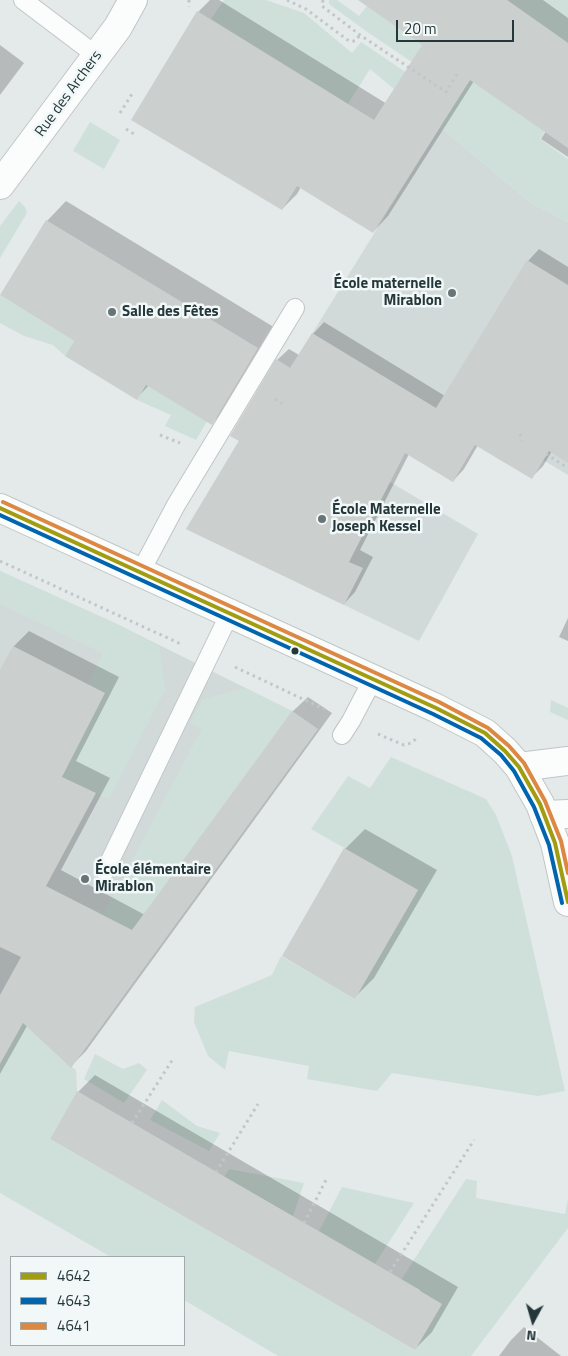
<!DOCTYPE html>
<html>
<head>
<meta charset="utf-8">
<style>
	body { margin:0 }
	#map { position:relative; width:568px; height:1356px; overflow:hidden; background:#e4e9e9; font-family:"Titillium Web",sans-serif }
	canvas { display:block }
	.legend { position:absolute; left:10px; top:1256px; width:175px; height:90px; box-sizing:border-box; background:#f2f7f7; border:1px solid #a0aaab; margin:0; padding:6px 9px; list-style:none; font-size:15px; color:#24373a }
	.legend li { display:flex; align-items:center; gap:10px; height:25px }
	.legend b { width:25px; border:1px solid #a0aaab }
	.north { position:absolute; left:508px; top:1296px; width:50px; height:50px; -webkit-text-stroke:4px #f2f7f7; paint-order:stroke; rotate:186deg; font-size:14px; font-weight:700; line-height:20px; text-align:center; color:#24373a }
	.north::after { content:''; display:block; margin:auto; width:18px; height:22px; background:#24373a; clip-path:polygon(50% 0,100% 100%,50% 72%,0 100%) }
	.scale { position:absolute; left:396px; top:20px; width:118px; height:22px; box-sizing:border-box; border:2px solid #24373a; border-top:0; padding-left:6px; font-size:15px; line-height:18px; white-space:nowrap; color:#24373a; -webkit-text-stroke:4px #f2f7f7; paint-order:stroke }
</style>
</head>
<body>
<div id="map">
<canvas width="568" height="1356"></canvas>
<ul class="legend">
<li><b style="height:6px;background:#a19d11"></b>4642</li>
<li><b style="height:6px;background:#0065ae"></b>4643</li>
<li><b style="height:6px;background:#dc8742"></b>4641</li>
</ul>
<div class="north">N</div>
<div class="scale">20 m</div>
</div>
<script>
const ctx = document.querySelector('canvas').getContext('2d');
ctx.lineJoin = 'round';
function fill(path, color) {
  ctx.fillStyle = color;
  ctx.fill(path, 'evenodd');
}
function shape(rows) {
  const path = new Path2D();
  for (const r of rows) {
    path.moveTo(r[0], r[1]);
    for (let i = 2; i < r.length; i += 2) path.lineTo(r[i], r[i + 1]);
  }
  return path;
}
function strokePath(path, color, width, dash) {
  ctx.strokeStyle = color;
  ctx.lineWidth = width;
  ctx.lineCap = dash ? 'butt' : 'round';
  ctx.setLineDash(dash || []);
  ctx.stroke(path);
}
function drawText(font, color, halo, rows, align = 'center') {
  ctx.font = font + ' "Titillium Web",sans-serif';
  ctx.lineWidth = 5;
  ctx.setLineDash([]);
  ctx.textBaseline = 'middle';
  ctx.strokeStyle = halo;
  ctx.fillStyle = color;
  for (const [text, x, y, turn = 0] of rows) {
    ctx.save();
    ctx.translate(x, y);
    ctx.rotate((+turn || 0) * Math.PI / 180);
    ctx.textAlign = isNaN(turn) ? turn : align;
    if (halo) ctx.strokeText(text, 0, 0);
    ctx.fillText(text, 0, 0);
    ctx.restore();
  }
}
const built = shape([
	[440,127,531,203,568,222,568,475,543,460,476,444,453,482,284,379],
	[259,407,390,482,478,534,419,641,186,529],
	[0,571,117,624,292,711,0,1111]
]);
const green = shape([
	[224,0,266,0,304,13,352,53,361,42,453,104,471,79,545,131,540,139,568,159,568,222,531,203,370,69,348,104,211,19],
	[329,0,337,0,359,16,367,6,436,55,425,71,366,31,329,4],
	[507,0,568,0,568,43],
	[90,122,120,140,104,169,73,151],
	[19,201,25,207,27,213,0,258,0,226],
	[0,295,74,341,65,356,53,345,24,336,0,323],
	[244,340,252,344,196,440,165,426,171,415,137,400,146,385],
	[0,571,117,624,159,646,165,690,109,799,62,777,105,693,88,684,103,653,0,604],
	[244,688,292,711,48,1046,63,1060,76,1070,77,1091,50,1139,415,1350,442,1304,401,1280,466,1179,477,1181,476,1198,565,1214,568,1199,568,1228,471,1356,278,1356,184,1300,184,1257,111,1257,0,1193,0,1064,84,905,104,913,202,729,190,723,202,700],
	[551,700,568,708,568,720,550,712],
	[391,757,486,799,496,815,512,856,565,1091,538,1096,392,1073,377,1091,307,1079,309,1066,229,1051,225,1070,208,1056,194,1022,195,1007,272,975,281,956,355,998,418,890,311,829,348,776,370,788],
	[95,1054,123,1069,139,1063,147,1070,124,1103,84,1079],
	[162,1100,197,1126,220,1133,209,1151,150,1120],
	[229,1169,304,1183,293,1216,224,1177],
	[342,1187,414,1203,375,1264,319,1231]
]);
const shadow = shape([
	[210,0,219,0,387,104,424,45,367,0,543,0,568,18,568,157,541,139,546,131,474,81,388,216,373,232,301,187,297,194,282,209,133,119,198,12],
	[0,45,24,63,0,95],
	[66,201,277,329,231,404,212,423,149,385,137,398,76,340,47,221],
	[539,249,568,267,568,461,552,451,543,466,532,477,478,445,464,469,453,481,409,454,360,550,373,557,355,592,344,604,240,441,277,360,289,349,299,355,313,334,324,322,445,396,528,261],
	[568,618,568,641,559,637],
	[29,631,119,677,76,761,110,778,61,870,145,915,292,712,308,697,332,713,86,1051,71,1066,27,1026,0,1074,0,673,14,646],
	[365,829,437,870,374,978,355,997,283,955,345,849],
	[95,1075,458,1287,432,1332,415,1349,78,1092],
	[524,1327,561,1356,499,1356,511,1340]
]);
const building = shape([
	[358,0,507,0,568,43,568,148,470,80,373,233,297,186,282,210,131,120,197,11,374,120,422,45],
	[46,220,258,348,212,425,146,385,137,400,65,356,74,341,0,295],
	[527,260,568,285,568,463,549,451,532,479,475,445,453,482,405,453,349,562,363,568,344,605,186,529,239,441,230,436,276,359,290,368,312,333,436,408],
	[13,646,105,693,62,777,96,793,46,886,132,930,292,711,318,729,71,1068,23,1023,0,1064,0,995,21,957,0,947,0,670],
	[344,848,418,890,355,999,282,956],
	[77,1091,420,1290,420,1291,442,1304,415,1350,50,1139]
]);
const path = shape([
	[189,0,189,7],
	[287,0,306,9,349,41,355,41,360,35],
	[323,0,322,6,360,35,446,92,459,71],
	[120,113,132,94],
	[126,129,134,134],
	[275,399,283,404],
	[520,434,522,441],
	[160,435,180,443],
	[546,454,568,468],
	[0,561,183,645],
	[235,667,324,709],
	[378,734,404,745,411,743,417,738],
	[132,1123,173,1059],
	[216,1172,258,1104],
	[304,1223,326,1180],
	[390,1272,474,1140]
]);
const lane = shape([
	[23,0,97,56],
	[141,571,176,505,295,308],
	[342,735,351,721,373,679],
	[105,871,230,613]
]);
const street = shape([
	[0,185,118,27,133,0],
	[519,767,568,761],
	[544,815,568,814]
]);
const secondary = shape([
	[0,508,436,708,485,733,505,751,519,767,540,804,555,843,568,902]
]);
const bus1 = shape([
	[0,508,436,708,485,733,505,751,519,767,540,804,555,843,568,902]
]);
const bus2 = shape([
	[0,515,433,714,481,738,501,755,514,771,534,807,549,845,562,903]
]);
const bus3 = shape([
	[3,502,439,702,488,728,509,746,524,763,545,801,561,841,568,873]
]);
const markers = [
	[452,293,5,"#677577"],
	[112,312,5,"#677577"],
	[322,519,5,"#677577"],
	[295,651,4.5,"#24373a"],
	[85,879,5,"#677577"]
];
const streetNames = [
	["Rue des Archers",69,94,-54]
];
const poiNames = [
	["École maternelle",442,284,"right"],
	["Mirablon",442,301,"right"],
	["Salle des Fêtes",122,312],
	["École Maternelle",332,510],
	["Joseph Kessel",332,527],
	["École élémentaire",95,870],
	["Mirablon",95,887]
];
fill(built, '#d2dad9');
fill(green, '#cfe0db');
fill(shadow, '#0003');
fill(building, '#cbd0cf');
strokePath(lane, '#c1c5c6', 20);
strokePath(street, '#c1c5c6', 30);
strokePath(secondary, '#c1c7c7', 30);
strokePath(path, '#c1c7c9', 3, [2.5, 4]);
strokePath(lane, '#fbfcfc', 18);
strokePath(street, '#fbfcfc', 28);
strokePath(secondary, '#fbfcfc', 28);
strokePath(bus1, '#a19d11', 4);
strokePath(bus2, '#0065ae', 4);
strokePath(bus3, '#dc8742', 4);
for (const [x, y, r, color] of markers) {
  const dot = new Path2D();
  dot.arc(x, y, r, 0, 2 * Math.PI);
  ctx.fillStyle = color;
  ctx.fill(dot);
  strokePath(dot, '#f2f7f7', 2);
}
drawText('15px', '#24373a', '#f2f7f7', streetNames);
drawText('bold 15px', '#24373a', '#f2f7f7', poiNames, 'left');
</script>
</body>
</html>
